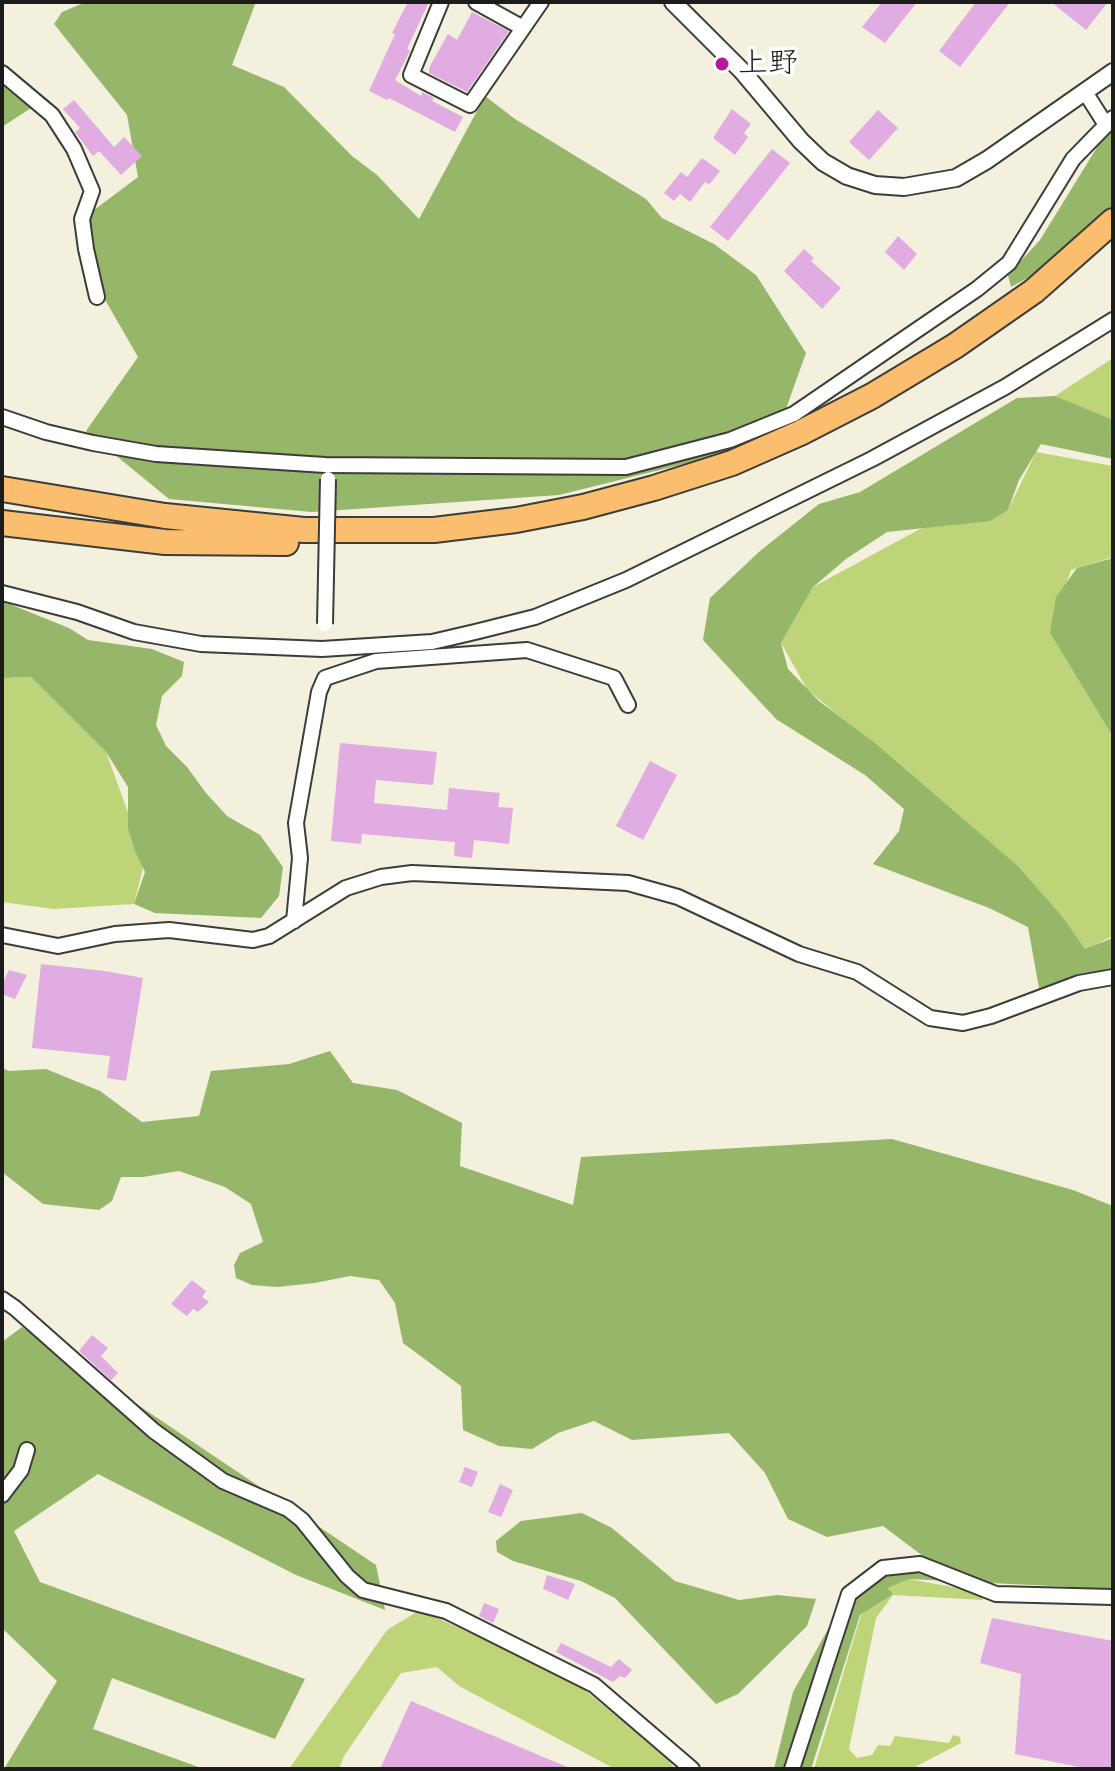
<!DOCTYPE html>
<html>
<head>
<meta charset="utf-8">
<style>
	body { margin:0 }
	#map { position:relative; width:1115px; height:1771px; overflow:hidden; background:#f3f0dd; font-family:Itim,sans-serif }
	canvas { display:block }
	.frame { position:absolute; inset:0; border:4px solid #1c1c1c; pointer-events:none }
</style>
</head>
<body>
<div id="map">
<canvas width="1115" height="1771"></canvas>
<div class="frame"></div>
</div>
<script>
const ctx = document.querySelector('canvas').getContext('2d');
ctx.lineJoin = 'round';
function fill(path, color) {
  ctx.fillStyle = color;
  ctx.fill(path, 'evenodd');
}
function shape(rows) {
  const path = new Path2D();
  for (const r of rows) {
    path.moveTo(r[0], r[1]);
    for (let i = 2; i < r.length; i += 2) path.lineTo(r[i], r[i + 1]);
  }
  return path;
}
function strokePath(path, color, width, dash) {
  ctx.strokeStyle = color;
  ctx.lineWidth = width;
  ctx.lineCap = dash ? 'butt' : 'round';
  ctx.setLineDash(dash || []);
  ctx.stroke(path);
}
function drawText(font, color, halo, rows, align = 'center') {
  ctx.font = font + ' Itim,"Klee One",sans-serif';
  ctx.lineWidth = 7;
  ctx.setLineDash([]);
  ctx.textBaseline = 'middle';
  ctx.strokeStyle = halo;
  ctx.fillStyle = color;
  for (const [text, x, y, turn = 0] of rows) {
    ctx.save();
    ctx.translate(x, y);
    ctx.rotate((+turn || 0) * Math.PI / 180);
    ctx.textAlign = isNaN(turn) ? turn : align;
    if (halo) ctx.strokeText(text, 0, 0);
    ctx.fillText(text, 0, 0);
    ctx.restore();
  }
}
const green = shape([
	[1113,358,1113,423,1055,396],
	[1036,452,1113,466,1113,557,1071,570,1050,633,1113,737,1113,936,1085,950,1062,916,1019,867,807,689,781,643,813,587,920,529,1008,510],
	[31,677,106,752,129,815,143,868,134,904,54,909,2,902,2,678],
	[909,1579,979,1592,983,1600,893,1595,876,1618,849,1749,857,1758,872,1755,878,1745,890,1746,895,1736,949,1743,953,1735,960,1737,961,1743,911,1769,814,1769,861,1615,886,1588],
	[420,1610,572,1680,665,1755,675,1769,615,1769,459,1686,437,1667,401,1673,344,1756,339,1769,289,1769,387,1630]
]);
const forest = shape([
	[86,2,256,2,232,65,284,87,352,156,377,175,419,219,485,96,515,119,646,199,662,218,714,244,756,275,806,353,782,420,724,454,559,495,312,512,169,499,86,431,138,357,100,291,82,219,138,177,127,115,54,24,62,12],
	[2,83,34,106,2,127],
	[1113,130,1113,205,1044,269,1011,287,1008,275,1040,240,1104,136],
	[1055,396,1113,420,1113,459,1041,444,1019,480,1008,510,990,521,887,532,846,559,813,587,781,643,788,669,819,701,876,744,1019,867,1062,916,1085,949,1113,938,1113,977,1039,988,1028,927,989,908,873,864,899,831,904,809,865,775,776,719,703,640,710,598,760,551,819,504,860,492,1017,398],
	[1113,558,1113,737,1050,633,1056,597,1077,568],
	[2,601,69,628,88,640,152,649,184,662,182,676,162,696,156,725,166,746,187,767,206,793,227,816,260,835,283,867,279,896,261,918,155,913,134,904,145,872,135,851,128,828,128,787,106,752,31,677,2,678],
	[330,1051,353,1083,397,1090,462,1123,460,1166,573,1205,581,1157,892,1139,1073,1190,1113,1206,1113,1589,909,1579,887,1588,893,1594,860,1615,811,1769,774,1769,793,1692,847,1595,880,1567,940,1569,883,1526,827,1537,788,1519,765,1473,729,1433,632,1440,594,1421,558,1433,532,1449,499,1446,463,1430,461,1386,403,1343,395,1303,379,1280,350,1276,315,1283,277,1287,252,1285,236,1278,234,1265,240,1253,263,1242,251,1204,225,1187,179,1171,143,1177,121,1177,112,1201,99,1210,43,1204,2,1172,2,1068,9,1071,46,1069,100,1091,142,1122,199,1116,211,1071,289,1064],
	[22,1327,376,1565,385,1610,296,1575,98,1474,14,1531,40,1582,305,1679,275,1739,112,1678,93,1729,204,1769,4,1769,57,1681,2,1628,2,1342],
	[582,1513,612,1528,675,1581,739,1600,777,1595,816,1599,807,1626,738,1694,716,1704,615,1598,581,1581,513,1561,497,1552,496,1541,521,1521]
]);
const building = shape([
	[408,2,429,2,407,49,410,51,395,80,421,96,422,92,434,98,432,101,463,117,455,132,389,98,387,100,369,91,395,34,392,33],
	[882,2,917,2,885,43,862,27],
	[976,2,1010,2,960,67,939,51],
	[1051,2,1108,2,1086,30],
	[472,12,509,31,467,92,429,73,430,66,448,34,457,40],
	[74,100,114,147,124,137,142,156,121,175,99,151,93,156,75,132,80,128,63,109],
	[732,109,751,124,744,133,748,137,735,155,713,138],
	[878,110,898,128,869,160,849,142],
	[772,149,790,163,728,241,710,227],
	[702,158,720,171,709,185,705,182,690,202,680,194,674,201,664,193,681,172,687,177],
	[898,236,917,254,904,270,885,252],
	[804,249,814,258,811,261,841,288,822,309,784,271],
	[340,743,437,752,433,785,376,780,374,803,447,810,449,788,500,793,498,807,513,808,509,844,474,840,472,858,454,856,455,842,362,834,361,844,331,841],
	[650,761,677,775,643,840,616,826],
	[41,964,105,971,143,978,126,1081,107,1078,110,1056,32,1048],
	[9,970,27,975,15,999,2,994,2,985],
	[192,1280,206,1291,202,1297,209,1302,198,1312,193,1309,187,1316,171,1304],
	[92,1335,108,1348,101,1356,118,1373,111,1380,79,1351],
	[465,1467,478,1472,472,1487,459,1482],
	[500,1484,513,1490,501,1517,488,1512],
	[547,1575,575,1584,568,1600,543,1589],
	[484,1603,499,1609,493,1623,479,1616],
	[992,1618,1113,1641,1113,1769,1089,1769,1015,1754,1021,1674,980,1663],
	[561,1643,611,1667,619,1659,632,1670,625,1678,620,1676,613,1682,556,1652],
	[411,1701,572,1769,380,1769]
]);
const minor = shape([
	[441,2,411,75,470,105,541,2],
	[476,2,523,28],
	[2,73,52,115,74,149,92,191,82,219,86,249,97,297],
	[1085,92,1106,125],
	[2,417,46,432,93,443,156,454,325,465,626,467,730,440,794,414,977,289,1009,263,1073,159,1113,118],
	[2,593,77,612,134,632,201,644,322,649,432,642,475,632,535,617,626,580,872,459,1005,387,1113,320],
	[294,921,300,858,296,823,319,692,325,678,376,661,527,650,614,678,628,705],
	[2,935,58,946,115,934,169,930,253,940,269,936,346,888,381,877,412,873,628,883,678,897,799,954,857,972,930,1018,963,1023,991,1016,1079,983,1113,977],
	[2,1299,15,1308,154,1431,223,1481,288,1509,302,1520,347,1576,363,1590,446,1611,594,1685,692,1769],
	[2,1495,21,1470,27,1450],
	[792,1769,849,1594,883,1568,920,1564,996,1594,1113,1597]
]);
const tertiary = shape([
	[673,2,742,71,801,141,823,162,847,176,875,185,904,187,956,178,987,160,1113,72]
]);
const motorway = shape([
	[2,489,165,516,304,530,434,530,516,520,583,507,654,488,732,463,800,433,872,396,955,346,1034,291,1113,221],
	[2,523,165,542,286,543]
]);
const minorBridge = shape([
	[325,624,328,479]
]);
const markers = [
	[722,64,8,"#b5179e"]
];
const poiNames = [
	["上野",738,64]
];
fill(green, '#bdd479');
fill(forest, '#96b669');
fill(building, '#e1ace1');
strokePath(minor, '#3c3c39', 18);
strokePath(tertiary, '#3c3c39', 20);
strokePath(motorway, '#3c3c39', 28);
strokePath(minor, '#fff', 14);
strokePath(tertiary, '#fff', 16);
strokePath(motorway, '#fbbe6e', 24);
strokePath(minorBridge, '#3c3c39', 18, []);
strokePath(minorBridge, '#fff', 14);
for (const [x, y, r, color] of markers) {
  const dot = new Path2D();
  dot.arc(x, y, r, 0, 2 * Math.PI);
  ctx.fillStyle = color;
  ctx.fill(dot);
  strokePath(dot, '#fff', 3);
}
drawText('30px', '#1c1c1c', '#fff', poiNames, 'left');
</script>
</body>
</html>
